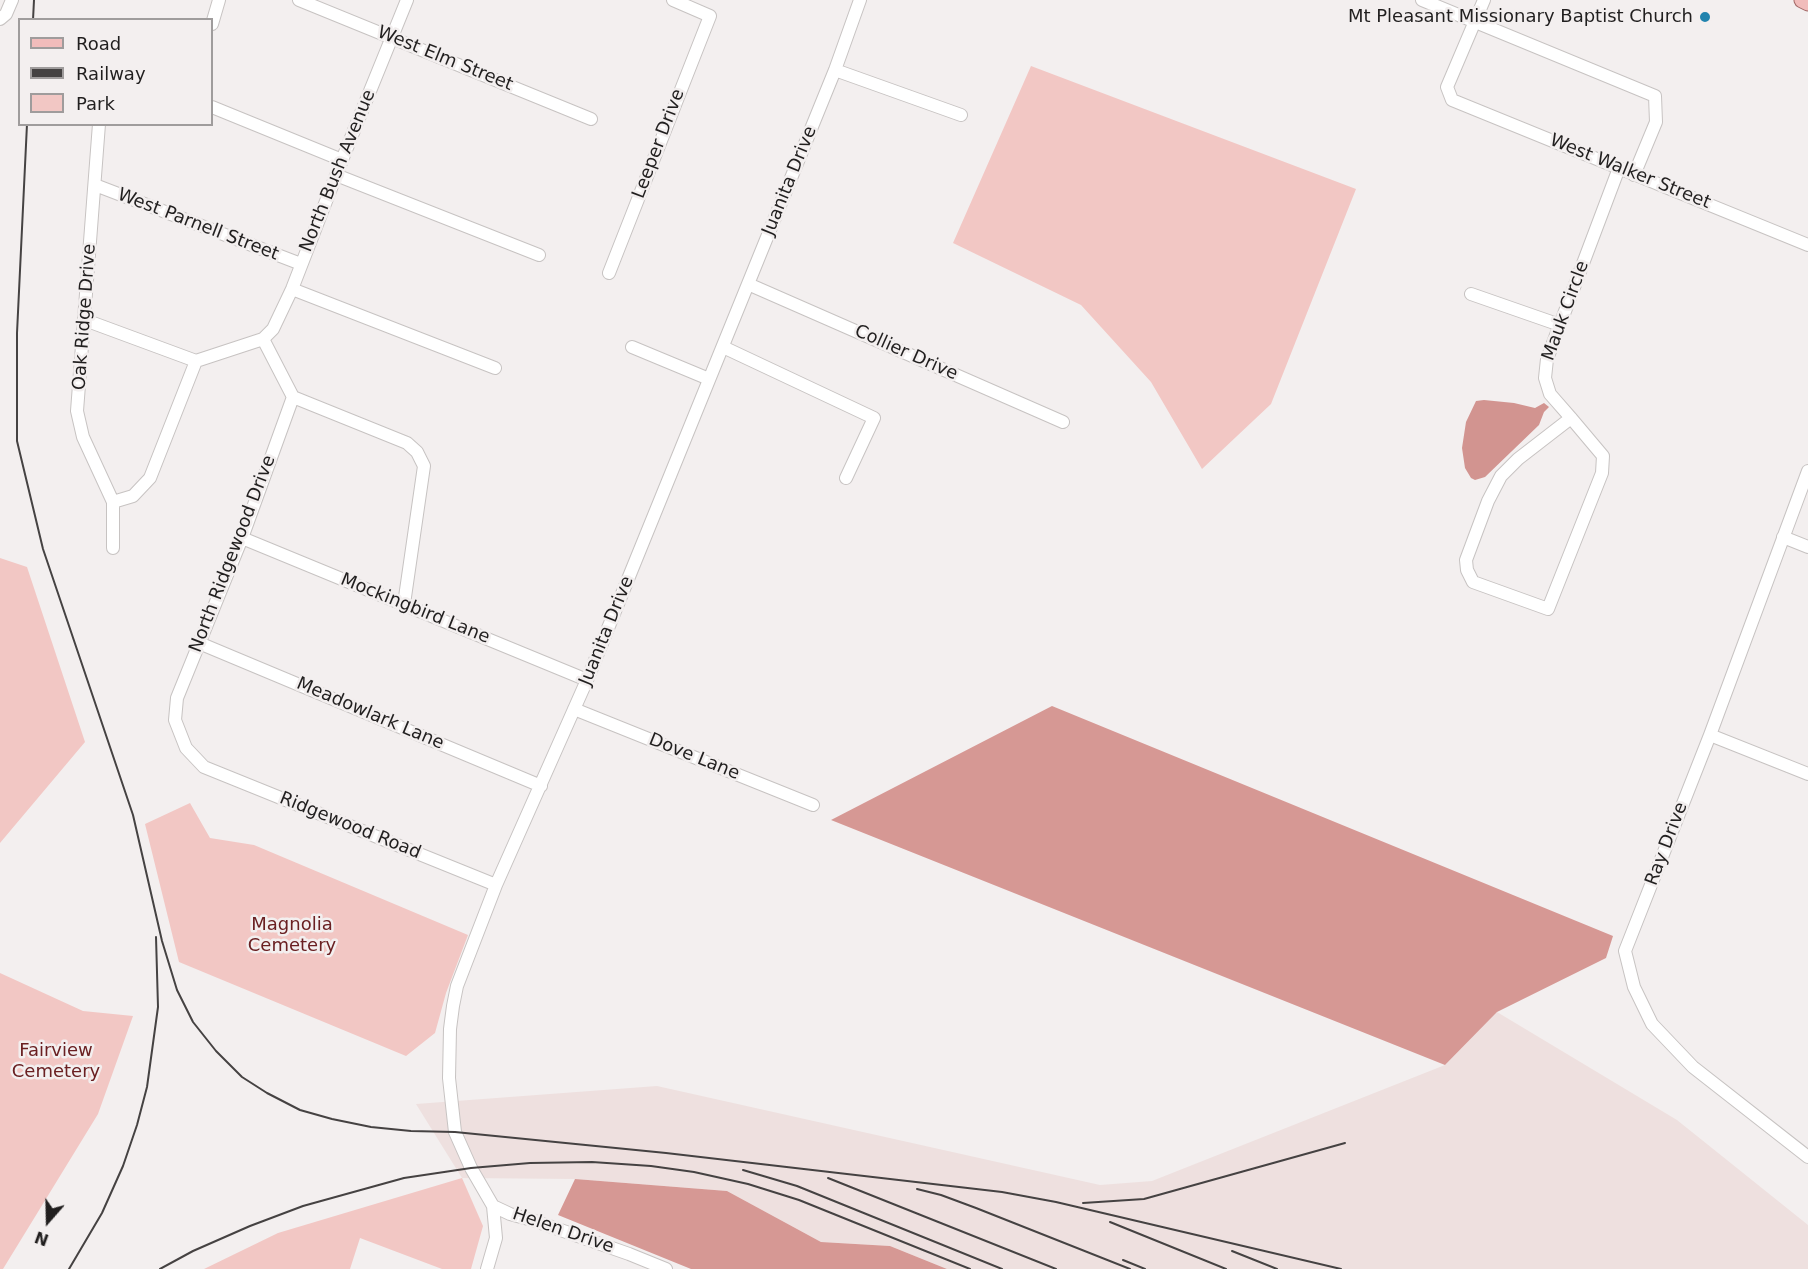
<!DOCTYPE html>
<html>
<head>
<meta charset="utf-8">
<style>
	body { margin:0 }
	#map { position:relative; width:1808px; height:1269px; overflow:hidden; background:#f3efef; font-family:"DejaVu Sans",sans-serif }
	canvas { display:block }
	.legend { position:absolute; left:18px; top:18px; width:195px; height:108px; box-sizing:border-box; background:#f3efef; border:2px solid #9f9c9c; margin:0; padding:8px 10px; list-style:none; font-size:18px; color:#211f1f }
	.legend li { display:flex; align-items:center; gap:12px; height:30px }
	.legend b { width:30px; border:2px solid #9f9c9c }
	.north { position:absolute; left:18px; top:1191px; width:60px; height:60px; -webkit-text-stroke:4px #f3efef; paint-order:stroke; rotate:200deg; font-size:16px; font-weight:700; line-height:24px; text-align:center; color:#211f1f }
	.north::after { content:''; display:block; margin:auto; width:21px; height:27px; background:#211f1f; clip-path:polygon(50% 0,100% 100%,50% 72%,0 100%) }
</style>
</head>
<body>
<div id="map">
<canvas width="1808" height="1269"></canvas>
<ul class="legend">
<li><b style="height:8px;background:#f1bcbb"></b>Road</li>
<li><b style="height:8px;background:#454242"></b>Railway</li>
<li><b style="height:16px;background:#f2c7c4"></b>Park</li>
</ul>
<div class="north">N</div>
</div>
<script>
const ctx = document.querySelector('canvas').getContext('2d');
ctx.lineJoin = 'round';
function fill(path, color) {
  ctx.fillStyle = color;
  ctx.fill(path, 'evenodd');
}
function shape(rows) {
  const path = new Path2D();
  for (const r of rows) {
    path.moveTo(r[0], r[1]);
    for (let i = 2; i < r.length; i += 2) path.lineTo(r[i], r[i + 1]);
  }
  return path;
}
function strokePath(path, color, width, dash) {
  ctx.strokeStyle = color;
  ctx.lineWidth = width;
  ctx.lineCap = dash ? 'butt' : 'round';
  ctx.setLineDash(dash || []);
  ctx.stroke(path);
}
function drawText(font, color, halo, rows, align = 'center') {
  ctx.font = font + ' "DejaVu Sans",sans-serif';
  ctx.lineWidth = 5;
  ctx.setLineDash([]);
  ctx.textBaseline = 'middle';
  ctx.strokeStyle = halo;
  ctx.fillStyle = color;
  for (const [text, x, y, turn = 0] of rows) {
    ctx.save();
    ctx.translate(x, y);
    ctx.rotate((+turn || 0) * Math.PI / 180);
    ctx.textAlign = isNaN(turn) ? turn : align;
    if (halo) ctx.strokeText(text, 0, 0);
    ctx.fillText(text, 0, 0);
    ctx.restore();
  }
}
const built = shape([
	[1497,1012,1677,1120,1808,1225,1808,1269,947,1269,890,1246,821,1242,727,1191,575,1179,462,1178,416,1104,657,1086,1100,1185,1152,1181,1445,1065]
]);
const green = shape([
	[1031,66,1356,189,1271,404,1202,469,1151,382,1081,305,953,243],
	[0,558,27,567,85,742,0,843],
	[190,803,210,838,254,845,468,935,446,993,435,1033,406,1056,179,962,145,824],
	[0,973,83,1011,133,1016,98,1114,3,1269,0,1269],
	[462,1178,483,1226,471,1269,442,1269,360,1238,350,1269,204,1269,278,1233]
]);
const forest = shape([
	[1052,706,1613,936,1606,958,1497,1012,1445,1065,831,820],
	[575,1179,727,1191,821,1242,890,1246,947,1269,691,1269,558,1215]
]);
const water = shape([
	[1484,400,1514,403,1535,408,1544,403,1549,407,1544,412,1539,425,1485,477,1475,480,1471,478,1465,468,1462,448,1466,422,1476,401]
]);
const minor = shape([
	[299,0,591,119],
	[1422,0,1655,96,1656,122,1634,175],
	[1484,0,1447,87,1452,100,1808,245],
	[0,19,6,14,12,0],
	[212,24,219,0],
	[835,70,961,115],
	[212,107,342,160],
	[99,124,77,411,83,437,113,502],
	[336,175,539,255],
	[95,185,301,264],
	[609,273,710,16,673,0],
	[748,284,1063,422],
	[292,289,495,368],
	[1471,294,1560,325],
	[85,320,196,361],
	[263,339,293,397,242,538,177,698,175,720,186,748,204,767,496,885],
	[632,347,709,379],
	[723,347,874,418,846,478],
	[293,397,407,443,417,452,424,466,404,604],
	[1571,418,1518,459,1501,476,1488,501,1466,560,1467,570,1473,582,1548,609,1602,473,1603,456,1571,418,1550,394,1545,378,1547,359,1619,168],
	[1808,471,1710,735,1625,951,1634,987,1652,1024,1693,1067,1808,1157],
	[1783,537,1808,547],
	[242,538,587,680],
	[113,548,113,502,133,496,150,478,196,361,263,339,273,329,292,289,342,160,407,0],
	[199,643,541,786],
	[574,709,813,805],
	[1710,735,1808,774],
	[493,1206,510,1214,532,1220,629,1254,666,1269],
	[487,1269,496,1238,493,1206,471,1168,455,1132,449,1078,450,1029,453,1006,457,986,496,885,587,680,835,70,860,0]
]);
const major = shape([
	[1802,0,1808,3]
]);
const rail = shape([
	[33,20,34,0],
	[27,124,17,333,17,441,43,549,133,815,162,941,177,990,193,1022,216,1051,242,1077,267,1093,300,1110,332,1119,371,1127,411,1131,455,1132,666,1153,1002,1192,1056,1202,1341,1269],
	[743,1170,797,1186,1002,1269],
	[828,1178,1056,1269],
	[917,1189,941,1195,976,1208,1130,1269],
	[1083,1203,1144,1199,1345,1143],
	[1110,1222,1226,1269],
	[1232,1251,1277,1269],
	[1123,1260,1145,1269],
	[69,1269,102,1213,123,1166,137,1125,147,1087,158,1007,156,937],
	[160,1269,193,1251,250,1226,303,1206,404,1178,471,1168,530,1163,592,1162,651,1166,694,1172,748,1184,799,1200,970,1269]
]);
const markers = [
	[1705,17,6,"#2183ae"]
];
const poiNames = [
	["Mt Pleasant Missionary Baptist Church",1693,17]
];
const streetNames = [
	["West Elm Street",445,59,22],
	["Leeper Drive",659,144,-69],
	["North Bush Avenue",338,171,-68],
	["West Walker Street",1630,172,22],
	["Juanita Drive",790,181,-68],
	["West Parnell Street",198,225,21],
	["Mauk Circle",1566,311,-70],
	["Oak Ridge Drive",85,317,-86],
	["Collier Drive",906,353,24],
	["North Ridgewood Drive",233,554,-69],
	["Mockingbird Lane",415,609,22],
	["Juanita Drive",607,631,-68],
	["Meadowlark Lane",370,714,23],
	["Dove Lane",694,757,22],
	["Ridgewood Road",350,826,22],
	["Ray Drive",1667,844,-69],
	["Helen Drive",563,1231,19]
];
const parkNames = [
	["Magnolia",292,925],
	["Cemetery",292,946],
	["Fairview",56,1051],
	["Cemetery",56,1072]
];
fill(built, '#eee0df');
fill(green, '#f2c7c4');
fill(forest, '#d69894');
fill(water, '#d29490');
strokePath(minor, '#c7c3c2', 14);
strokePath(major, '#a26866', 17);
strokePath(minor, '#fff', 12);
strokePath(major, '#f1bcbb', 15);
strokePath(rail, '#454242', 2);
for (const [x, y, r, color] of markers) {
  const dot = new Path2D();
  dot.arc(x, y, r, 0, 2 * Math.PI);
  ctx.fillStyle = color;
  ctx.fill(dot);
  strokePath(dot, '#f3efef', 2);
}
drawText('18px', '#211f1f', '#f3efef', poiNames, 'right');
drawText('18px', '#211f1f', '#f3efef', streetNames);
drawText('18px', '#6a2022', '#f3efef', parkNames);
</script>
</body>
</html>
